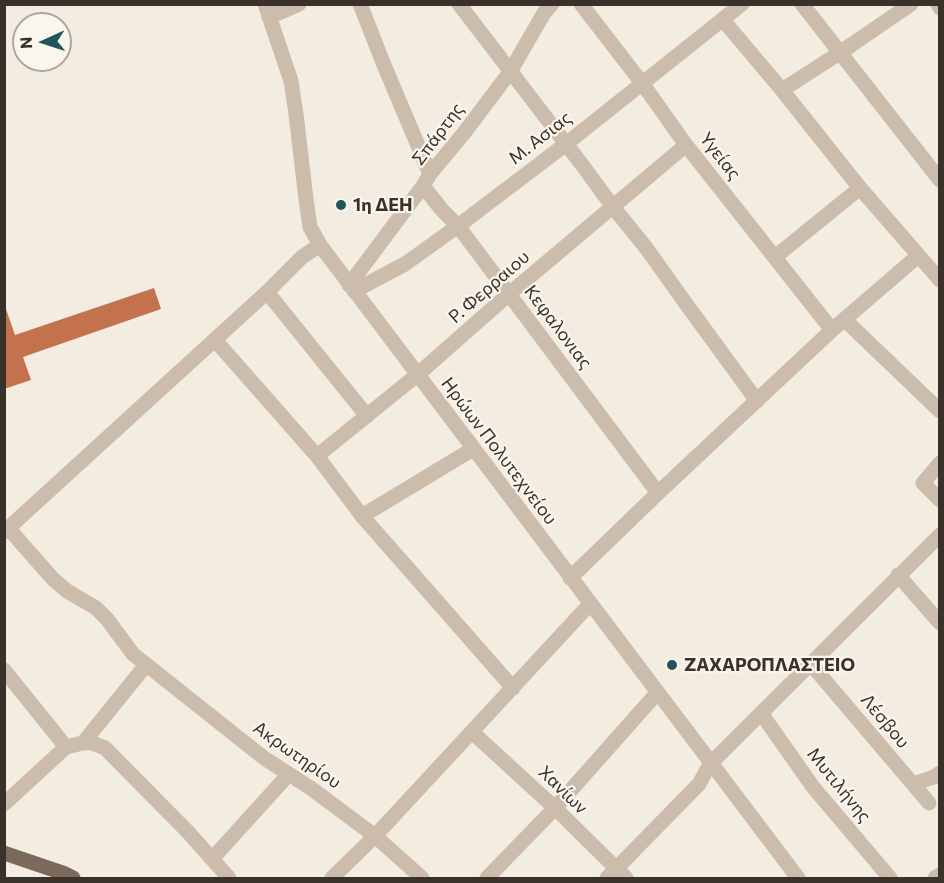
<!DOCTYPE html>
<html>
<head>
<meta charset="utf-8">
<style>
	body { margin:0 }
	#map { position:relative; width:944px; height:883px; overflow:hidden; background:#f3ece1; font-family:Commissioner,sans-serif }
	canvas { display:block }
	.frame { position:absolute; inset:0; border:6px solid #3a312b; pointer-events:none }
	.north { position:absolute; left:12px; top:12px; width:60px; height:60px; box-sizing:border-box; background:#faf5ed; border:2px solid #ada79f; border-radius:50%; rotate:267deg; font-size:16px; font-weight:700; line-height:24px; text-align:center; color:#3a312b }
	.north::after { content:''; display:block; margin:auto; width:21px; height:27px; background:#21545b; clip-path:polygon(50% 0,100% 100%,50% 72%,0 100%) }
</style>
</head>
<body>
<div id="map">
<canvas width="944" height="883"></canvas>
<div class="frame"></div>
<div class="north">N</div>
</div>
<script>
const ctx = document.querySelector('canvas').getContext('2d');
ctx.lineJoin = 'round';
function fill(path, color) {
  ctx.fillStyle = color;
  ctx.fill(path, 'evenodd');
}
function shape(rows) {
  const path = new Path2D();
  for (const r of rows) {
    path.moveTo(r[0], r[1]);
    for (let i = 2; i < r.length; i += 2) path.lineTo(r[i], r[i + 1]);
  }
  return path;
}
function strokePath(path, color, width, dash) {
  ctx.strokeStyle = color;
  ctx.lineWidth = width;
  ctx.lineCap = dash ? 'butt' : 'round';
  ctx.setLineDash(dash || []);
  ctx.stroke(path);
}
function drawText(font, color, halo, rows, align = 'center') {
  ctx.font = font + ' Commissioner,sans-serif';
  ctx.lineWidth = 4.5;
  ctx.setLineDash([]);
  ctx.textBaseline = 'middle';
  ctx.strokeStyle = halo;
  ctx.fillStyle = color;
  for (const [text, x, y, turn = 0] of rows) {
    ctx.save();
    ctx.translate(x, y);
    ctx.rotate((+turn || 0) * Math.PI / 180);
    ctx.textAlign = isNaN(turn) ? turn : align;
    if (halo) ctx.strokeText(text, 0, 0);
    ctx.fillText(text, 0, 0);
    ctx.restore();
  }
}
const building = shape([
	[154,288,161,309,23,357,31,380,4,389,4,309,6,309,15,335]
]);
const minor = shape([
	[265,4,291,81,296,114,306,199,310,227,320,245,798,878],
	[360,4,384,65,430,174],
	[459,4,583,166,613,207,647,249,684,301,757,401],
	[581,4,642,83,686,145,832,330],
	[802,4,940,180],
	[938,4,940,8],
	[269,17,299,4],
	[723,20,782,90,860,188,940,280],
	[782,90,841,52,911,4],
	[423,186,442,210,458,226,658,493],
	[775,257,860,188],
	[349,285,423,186,430,174,464,133,510,72,544,13,552,4],
	[354,291,405,264,458,226,566,144,742,4],
	[267,292,367,416],
	[845,320,940,411],
	[215,340,317,456,362,516,513,688],
	[317,456,417,375,509,294,686,145],
	[940,463,923,483,940,500],
	[362,516,473,449],
	[9,529,53,579,67,591,96,608,107,619,133,654,264,758,312,789,375,836,422,878],
	[4,532,267,292,302,257,320,245],
	[898,575,940,623],
	[570,578,658,493,832,330,918,256],
	[810,663,929,803],
	[4,670,66,747],
	[761,713,813,787,890,878],
	[472,732,555,808,626,878],
	[83,743,92,743,105,748,188,832,229,878],
	[913,784,934,777,940,773],
	[4,804,66,747,83,743,146,665],
	[212,859,289,774],
	[332,878,375,836,590,604],
	[487,878,555,808,657,693],
	[607,878,699,784,710,764,940,535],
	[935,878,940,875]
]);
const major = shape([
	[4,853,63,873,73,878]
]);
const markers = [
	[341,205,6,"#21545b"],
	[672,665,6,"#21545b"]
];
const streetNames = [
	["Σπάρτης",438,134,-53],
	["Μ. Ασιας",540,138,-38],
	["Υγείας",720,156,52],
	["Ρ. Φερραιου",489,287,-41],
	["Κεφαλονιας",558,327,53],
	["Ηρώων Πολυτεχνείου",499,451,53],
	["Λέσβου",885,721,50],
	["Ακρωτηρίου",297,755,35],
	["Μυτιλήνης",839,785,51],
	["Χανίων",563,790,44]
];
const poiNames = [
	["1η ΔΕΗ",353,205],
	["ΖΑΧΑΡΟΠΛΑΣΤΕΙΟ",684,665]
];
fill(building, '#c4724e');
strokePath(minor, '#ccbcac', 15);
strokePath(major, '#7b695c', 15);
for (const [x, y, r, color] of markers) {
  const dot = new Path2D();
  dot.arc(x, y, r, 0, 2 * Math.PI);
  ctx.fillStyle = color;
  ctx.fill(dot);
  strokePath(dot, '#faf5ed', 2);
}
drawText('18px', '#3a312b', '#faf5ed', streetNames);
drawText('bold 18px', '#3a312b', '#faf5ed', poiNames, 'left');
</script>
</body>
</html>
